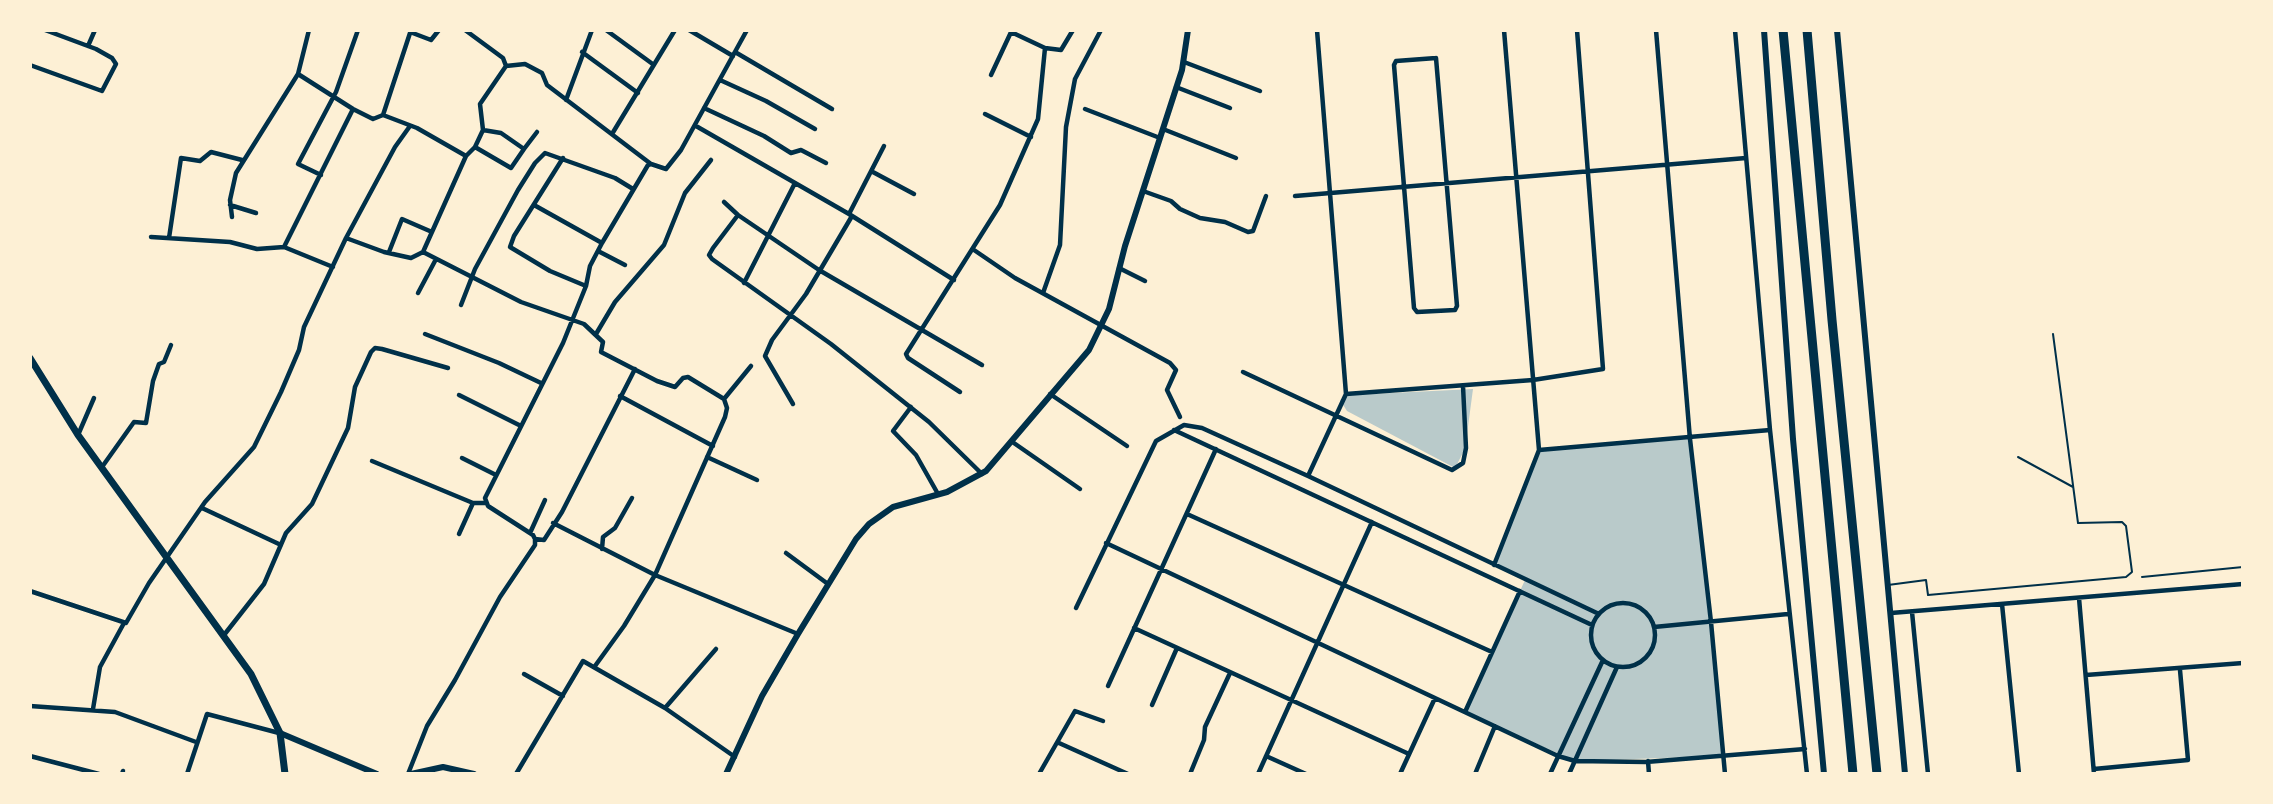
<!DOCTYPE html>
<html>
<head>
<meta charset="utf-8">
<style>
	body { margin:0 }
	#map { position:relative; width:2273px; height:804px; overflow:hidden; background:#fdf0d5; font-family:"Times New Roman",serif }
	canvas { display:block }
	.frame { position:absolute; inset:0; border:32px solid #fdf0d5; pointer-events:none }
</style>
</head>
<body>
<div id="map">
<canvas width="2273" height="804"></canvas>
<div class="frame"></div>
</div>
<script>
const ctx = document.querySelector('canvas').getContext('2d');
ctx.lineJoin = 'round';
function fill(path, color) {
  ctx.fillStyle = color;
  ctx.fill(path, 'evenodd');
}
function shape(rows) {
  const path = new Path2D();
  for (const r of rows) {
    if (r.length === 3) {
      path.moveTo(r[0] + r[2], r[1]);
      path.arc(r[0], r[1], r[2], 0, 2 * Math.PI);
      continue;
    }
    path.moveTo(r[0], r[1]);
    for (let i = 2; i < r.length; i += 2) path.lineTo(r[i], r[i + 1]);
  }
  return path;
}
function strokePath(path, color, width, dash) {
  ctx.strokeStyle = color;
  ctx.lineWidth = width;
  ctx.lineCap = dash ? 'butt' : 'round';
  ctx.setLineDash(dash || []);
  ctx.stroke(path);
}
const green = shape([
	[1473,389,1465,449,1455,468,1347,411,1340,400,1350,395],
	[1690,439,1723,756,1575,761,1465,712,1525,580,1494,565,1539,450]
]);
const service = shape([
	[2018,457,2073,487],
	[2142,577,2243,567],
	[1888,585,1926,580,1928,595,2126,577,2132,572,2126,526,2122,522,2078,523,2053,334]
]);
const minor = shape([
	[465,30,503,58,506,66],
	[606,30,654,65],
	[689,30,733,56],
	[1317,30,1346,394],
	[1504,30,1539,450],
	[1656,30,1690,439,1711,622,1725,774],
	[1735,30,1770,430,1807,774],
	[410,32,431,40,439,30],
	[1011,32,1045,48],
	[88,46,95,30],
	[582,52,638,93],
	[735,52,832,109],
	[1436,58,1457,306,1455,310,1417,312,1414,308,1394,65,1396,61,1436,58],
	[1184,62,1260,91],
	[30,65,102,91,116,64,112,58,96,49,45,30],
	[506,66,525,64,542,73,547,85,651,164],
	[298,74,353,109,373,119,383,115,417,128,466,156],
	[991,75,1012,30],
	[720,80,766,101,815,129],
	[1176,87,1230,108],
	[566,100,592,30],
	[704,108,764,136,791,153,801,150,826,163],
	[1085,109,1160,138],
	[985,114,1031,137],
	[383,115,411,30],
	[696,126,849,214,954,280],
	[1163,129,1236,158],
	[483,130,501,133,524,149,537,132],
	[612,134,675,30],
	[475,147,511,168,524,149],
	[563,158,514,236,510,247,550,271,586,286],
	[871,171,914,194],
	[321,175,298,164,336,92,358,30],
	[1143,191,1171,201,1180,209,1200,218,1225,222,1248,232,1253,231,1266,196],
	[1295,196,1746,158],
	[724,202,738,215,819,270,982,365],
	[230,205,256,213],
	[534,205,602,243],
	[849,214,884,146],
	[738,215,713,248,709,255,712,259,831,344,929,422,982,474],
	[232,217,230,200,236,173,298,74,309,30],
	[151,237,230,242,257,249,284,247,333,267],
	[169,238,181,158,200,161,211,152,242,160],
	[346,238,384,252,411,258,423,252],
	[284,247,353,109],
	[974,250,1015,278,1170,363,1176,370,1167,390,1180,417],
	[598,251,625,265],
	[389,252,402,219,432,232],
	[423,252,521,302,584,324,603,342,601,352,657,381,675,387,683,378,688,377,724,399,727,408,725,417,655,575,624,626,595,666],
	[423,252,466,156,475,147,483,130,480,104,506,66],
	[1119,268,1145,281],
	[744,283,795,183],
	[418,293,435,261],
	[1043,293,1060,245,1066,127,1075,79,1101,30],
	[461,305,475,269,518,190,535,163,545,153,615,178,633,189],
	[425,334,499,363,541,383],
	[596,334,615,302,664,245,685,193,711,160],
	[635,369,562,512,544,540,535,539,533,535,488,506,485,498,563,343,586,286,590,266,602,243,648,165,651,164,666,169,681,150,747,30],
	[1243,372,1452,470,1463,463,1466,448,1463,386],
	[960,392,908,358,906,354,1000,205,1038,119,1045,48,1061,50,1073,30],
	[1050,394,1127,446],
	[459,395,521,426],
	[620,396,713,446],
	[724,399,751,366],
	[793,404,765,356,772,340,806,294,852,216],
	[911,407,893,431,916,455,938,494],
	[1174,430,1592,625],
	[78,435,94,398],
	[1011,441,1080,489],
	[707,457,757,480],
	[462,458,496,475],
	[372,461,473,503,485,503],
	[102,467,134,422,146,423,153,381,159,364,164,362,171,345],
	[1308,476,1346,394,1533,380,1603,369,1577,30],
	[202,508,281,545],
	[1187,514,1492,652],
	[553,523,655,575,798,634],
	[530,533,545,500],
	[459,534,473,503],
	[1106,543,1558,756,1575,761,1646,762,1805,749],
	[602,549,603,537,615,528,632,498],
	[786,553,828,584],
	[1494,565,1539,450,1770,430],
	[30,591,126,623,149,583,205,502,254,447,281,392,299,350,304,327,346,238,395,147,410,126],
	[2079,598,2094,774],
	[1623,635,32],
	[2002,604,2019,774],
	[1076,608,1156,441,1184,425,1202,428,1308,476,1599,614],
	[1912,612,1928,774],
	[1891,613,2243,584],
	[1654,627,1788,614],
	[1134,628,1409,754],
	[224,635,264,584,286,533,312,504,348,428,355,387,371,352,375,348,382,349,448,368],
	[524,674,563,696],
	[2086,675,2243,663],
	[1108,686,1216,449],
	[1152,705,1177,648],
	[30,706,115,712,196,742],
	[665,708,716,649],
	[93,709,100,667,124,623],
	[1465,712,1520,591],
	[1059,743,1128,774],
	[30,756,99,774],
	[1266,756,1306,774],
	[1648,761,1649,774],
	[2094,769,2188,760,2180,670],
	[122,774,123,771],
	[187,774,207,714,279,733],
	[408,774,427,726,455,680,500,597,535,545,535,539],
	[516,774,583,661,665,708,735,757],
	[1039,774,1075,711,1103,721],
	[1190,774,1204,740,1205,727,1230,673],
	[1258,774,1372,522],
	[1400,774,1435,698],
	[1475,774,1495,726],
	[1550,774,1603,660],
	[1569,774,1617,667]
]);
const tertiary = shape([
	[1764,30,1793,439,1824,774],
	[1837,30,1905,774],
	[280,733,377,774],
	[411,774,443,767,474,774],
	[726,774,762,696,798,634,856,539,869,524,893,507,947,492,986,471,1089,350,1109,309,1125,246,1182,70,1188,30]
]);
const secondary = shape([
	[30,358,78,435,251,674,280,733,285,774]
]);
const motorway = shape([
	[1783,30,1853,774],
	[1807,30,1832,320,1877,774]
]);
fill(green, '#b9caca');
strokePath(service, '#003049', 2);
strokePath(minor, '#003049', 4.5);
strokePath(tertiary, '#003049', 6);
strokePath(secondary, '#003049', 7);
strokePath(motorway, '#003049', 9);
</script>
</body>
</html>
